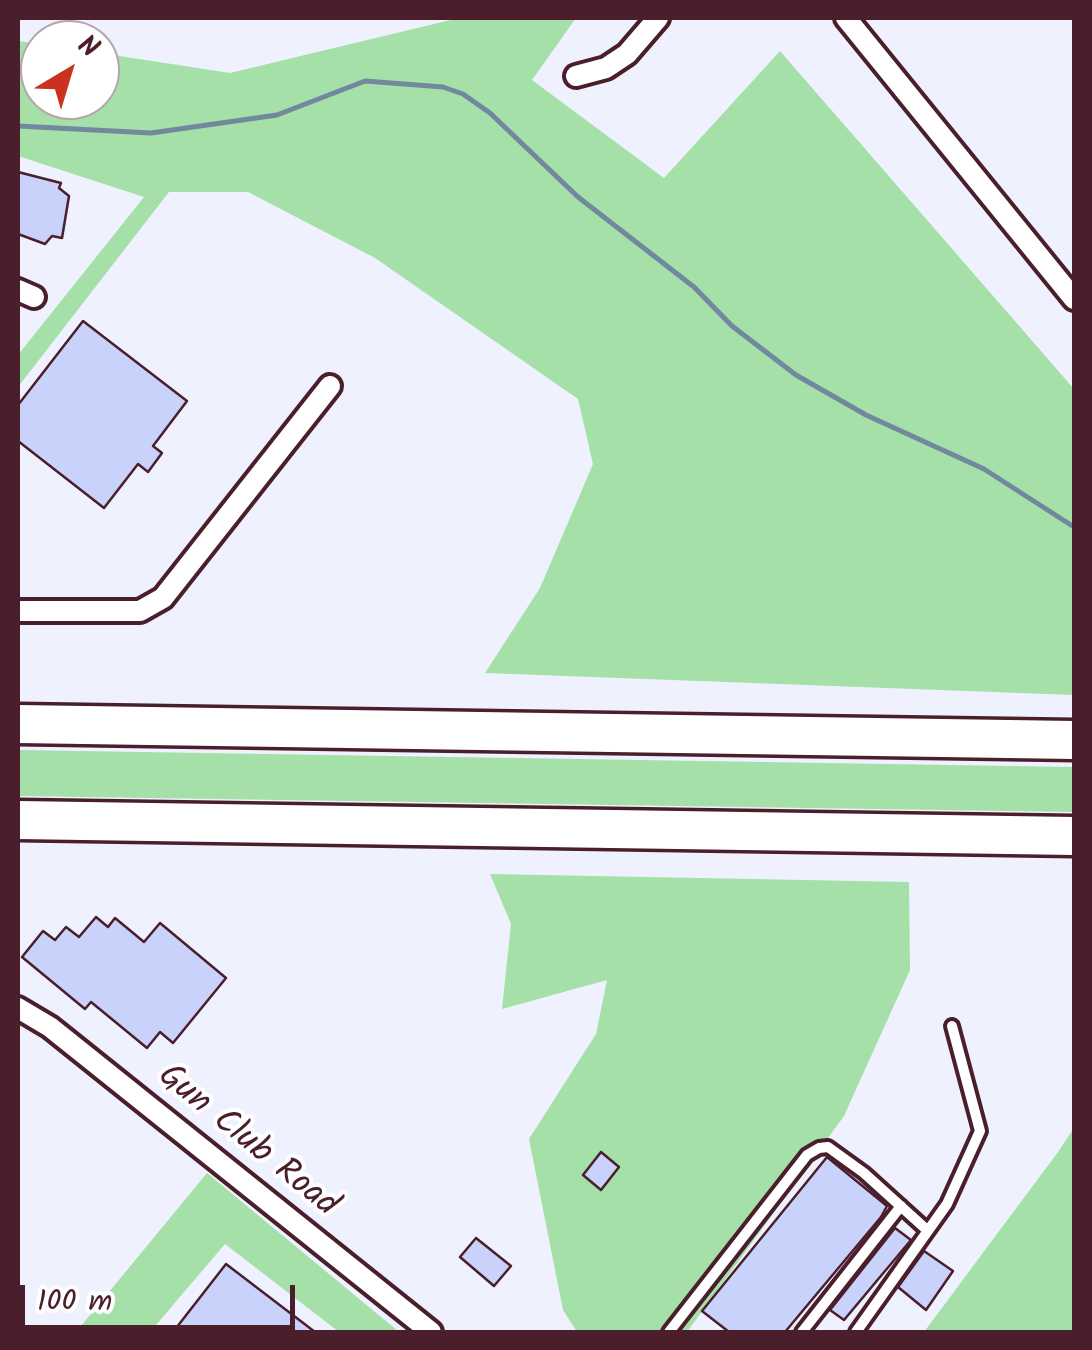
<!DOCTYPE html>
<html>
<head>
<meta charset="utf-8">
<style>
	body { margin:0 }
	#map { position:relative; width:1092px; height:1350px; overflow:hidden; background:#eff2fe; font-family:Kalam,sans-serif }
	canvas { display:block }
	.frame { position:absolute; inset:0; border:20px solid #4a1f2b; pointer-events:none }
	.north { position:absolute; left:20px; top:20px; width:100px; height:100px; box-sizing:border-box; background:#fff; border:2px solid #b7a5aa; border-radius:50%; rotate:38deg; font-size:28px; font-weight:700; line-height:40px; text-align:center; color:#4a1f2b }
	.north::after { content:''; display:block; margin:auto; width:35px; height:45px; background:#c8321e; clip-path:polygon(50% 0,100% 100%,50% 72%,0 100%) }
	.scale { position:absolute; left:20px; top:1285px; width:275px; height:45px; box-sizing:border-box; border:5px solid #4a1f2b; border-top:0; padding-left:12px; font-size:30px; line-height:35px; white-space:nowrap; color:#4a1f2b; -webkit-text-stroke:8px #fff; paint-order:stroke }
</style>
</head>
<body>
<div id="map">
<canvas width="1092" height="1350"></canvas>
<div class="frame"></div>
<div class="north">N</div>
<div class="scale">100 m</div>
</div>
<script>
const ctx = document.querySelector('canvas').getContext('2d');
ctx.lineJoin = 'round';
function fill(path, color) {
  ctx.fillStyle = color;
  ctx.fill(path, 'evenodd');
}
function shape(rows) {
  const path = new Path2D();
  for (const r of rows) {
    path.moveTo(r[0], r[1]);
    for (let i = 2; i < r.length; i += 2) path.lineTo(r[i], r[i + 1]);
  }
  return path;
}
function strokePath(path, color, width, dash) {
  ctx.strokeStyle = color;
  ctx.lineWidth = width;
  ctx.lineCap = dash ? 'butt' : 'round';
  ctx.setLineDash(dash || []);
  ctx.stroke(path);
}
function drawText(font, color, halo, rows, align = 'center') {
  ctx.font = font + ' Kalam,sans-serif';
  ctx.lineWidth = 8;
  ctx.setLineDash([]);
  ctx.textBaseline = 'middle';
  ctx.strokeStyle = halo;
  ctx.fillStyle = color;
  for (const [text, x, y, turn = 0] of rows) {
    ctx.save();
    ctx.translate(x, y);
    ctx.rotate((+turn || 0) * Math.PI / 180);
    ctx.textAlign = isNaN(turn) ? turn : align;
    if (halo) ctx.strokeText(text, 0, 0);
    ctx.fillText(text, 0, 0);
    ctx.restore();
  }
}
const green = shape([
	[459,18,576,18,532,80,664,178,780,51,1074,389,1074,695,485,673,540,588,593,464,578,399,375,258,248,192,169,192,18,387,18,355,144,197,18,156,18,41,40,44,40,100,100,100,100,53,230,73],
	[18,750,1074,767,1074,812,18,796],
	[490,874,909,882,910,970,844,1116,687,1332,577,1332,563,1310,529,1139,596,1034,607,980,502,1009,511,924],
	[1074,1128,1074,1332,924,1332,1058,1152],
	[207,1173,398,1331,339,1332,225,1244,150,1332,76,1332]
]);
const stream = shape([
	[18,126,151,133,277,115,365,81,443,87,463,94,490,113,578,197,694,287,732,326,796,375,866,415,984,469,1074,527]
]);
const building = shape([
	[18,172,61,183,59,188,69,196,62,238,52,236,45,244,18,234,18,172],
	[83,321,187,401,153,446,162,453,148,472,138,464,104,508,18,441,18,405,83,321],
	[96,917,108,927,115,918,144,942,160,923,226,978,173,1043,160,1032,147,1048,91,1002,85,1009,22,957,43,931,55,940,66,927,79,937,96,917],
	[601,1152,619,1167,601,1190,583,1175,601,1152],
	[827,1157,887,1206,881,1217,785,1332,729,1332,702,1311,827,1157],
	[895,1228,911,1240,844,1320,830,1310,895,1228],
	[476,1238,511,1266,494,1286,460,1257,476,1238],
	[924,1251,953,1271,926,1310,898,1287,924,1251],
	[226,1264,315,1332,173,1332,226,1264]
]);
const service = shape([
	[669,1332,807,1155,819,1148,828,1147,864,1173,927,1230],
	[802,1332,901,1206],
	[856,1332,947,1204,980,1131,952,1026]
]);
const minor = shape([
	[846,18,1074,299],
	[576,76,606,68,627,54,658,18],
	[18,290,34,297],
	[18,611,140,611,163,598,330,386],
	[18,1008,50,1027,431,1332]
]);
const motorway = shape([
	[18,724,1074,740],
	[18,820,1074,836]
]);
const streetNames = [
	["Gun Club Road",246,1143,39]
];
fill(green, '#a4e0a7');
strokePath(stream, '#72889f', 5);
fill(building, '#c9d2fa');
strokePath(building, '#4a1f2b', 2.5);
strokePath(service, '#4a1f2b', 18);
strokePath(minor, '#4a1f2b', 28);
strokePath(motorway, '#4a1f2b', 45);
strokePath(service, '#fff', 10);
strokePath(minor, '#fff', 20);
strokePath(motorway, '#fff', 38);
drawText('35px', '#4a1f2b', '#fff', streetNames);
</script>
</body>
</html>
